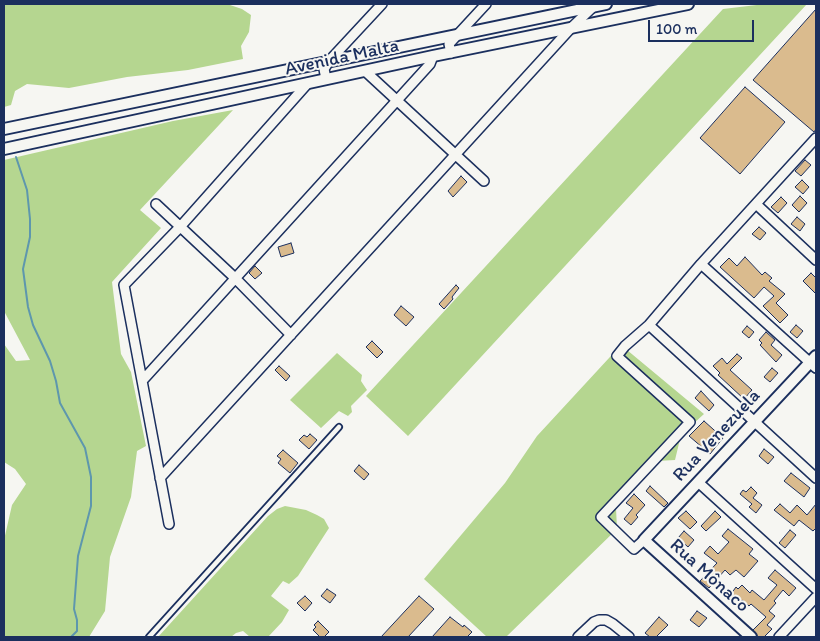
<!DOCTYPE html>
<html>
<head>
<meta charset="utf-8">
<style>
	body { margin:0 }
	#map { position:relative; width:820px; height:641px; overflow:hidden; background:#f6f6f2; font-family:Itim,sans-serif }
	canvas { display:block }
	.frame { position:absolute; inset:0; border:5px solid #1b2f5e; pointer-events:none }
	.scale { position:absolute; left:648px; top:20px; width:106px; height:22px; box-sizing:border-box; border:2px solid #1b2f5e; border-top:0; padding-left:6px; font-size:15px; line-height:18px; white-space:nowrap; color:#1b2f5e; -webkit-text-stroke:4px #f6f6f2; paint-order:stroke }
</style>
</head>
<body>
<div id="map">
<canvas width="820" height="641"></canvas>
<div class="frame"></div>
<div class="scale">100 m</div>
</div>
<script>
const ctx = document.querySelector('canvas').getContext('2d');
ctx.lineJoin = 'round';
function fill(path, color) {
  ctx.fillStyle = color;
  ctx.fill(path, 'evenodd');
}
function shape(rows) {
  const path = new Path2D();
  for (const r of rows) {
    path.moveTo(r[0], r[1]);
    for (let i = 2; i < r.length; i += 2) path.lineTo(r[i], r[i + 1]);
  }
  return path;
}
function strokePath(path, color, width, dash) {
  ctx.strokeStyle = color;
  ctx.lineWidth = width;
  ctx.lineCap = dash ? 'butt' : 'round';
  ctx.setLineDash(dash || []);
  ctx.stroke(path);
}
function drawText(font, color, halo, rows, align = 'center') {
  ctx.font = font + ' Itim,sans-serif';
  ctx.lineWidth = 4;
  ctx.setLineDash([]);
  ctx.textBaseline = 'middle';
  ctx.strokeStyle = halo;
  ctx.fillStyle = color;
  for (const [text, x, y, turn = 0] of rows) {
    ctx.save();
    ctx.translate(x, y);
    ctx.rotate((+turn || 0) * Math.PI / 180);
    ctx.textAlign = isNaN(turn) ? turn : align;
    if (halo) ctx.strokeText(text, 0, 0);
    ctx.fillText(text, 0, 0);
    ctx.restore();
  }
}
const green = shape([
	[4,4,227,4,242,9,251,15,249,32,241,46,243,59,188,70,127,77,69,88,27,84,15,91,11,105,4,107],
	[765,4,807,4,408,436,366,396,723,9],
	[233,110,140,210,161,228,112,282,121,354,131,372,146,446,137,451,131,497,110,557,105,611,89,637,4,637,4,540,12,505,26,484,15,469,4,462,4,344,16,361,30,360,4,311,4,160,173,121],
	[621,345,704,414,681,435,675,460,657,461,616,508,617,529,506,637,487,637,424,579,505,483,537,436],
	[337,353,362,375,361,381,367,390,351,406,352,412,348,416,339,411,321,428,290,400],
	[285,506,306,510,317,515,324,519,329,528,298,576,289,584,283,581,271,596,289,610,282,622,268,637,250,637,243,631,236,633,231,637,158,637,268,516,277,509]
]);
const stream = shape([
	[4,117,4,118],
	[16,157,27,190,30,219,30,237,23,269,28,307,33,325,50,361,56,381,60,403,85,448,91,477,91,506,78,556,74,609,77,620,77,631,71,637]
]);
const building = shape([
	[816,9,816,129,814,132,753,80,816,9],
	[745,87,785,122,740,174,700,138,745,87],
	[805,160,811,165,801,176,795,171,805,160],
	[461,176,467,182,453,197,448,191,461,176],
	[802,180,809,187,803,194,795,187,802,180],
	[800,196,807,203,799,212,792,205,800,196],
	[781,197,787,203,778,213,771,207,781,197],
	[797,217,805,224,800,231,791,224,797,217],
	[759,227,766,233,760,240,752,234,759,227],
	[291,243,294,253,281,257,278,247,291,243],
	[745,257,762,275,765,272,772,278,769,281,785,294,776,303,788,315,780,323,763,306,774,296,764,287,754,298,720,267,729,258,737,266,745,257],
	[255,266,262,273,255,279,249,273,255,266],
	[811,273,816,278,816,294,803,281,811,273],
	[456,285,459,288,452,297,453,299,444,309,439,304,456,285],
	[401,306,414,317,406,326,394,315,401,306],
	[796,325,803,331,797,338,790,332,796,325],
	[747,326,754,332,749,338,742,332,747,326],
	[766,332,775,340,771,345,782,355,776,362,760,345,762,343,759,340,766,332],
	[372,341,383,352,377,358,366,347,372,341],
	[737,354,742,358,730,370,752,390,744,399,718,375,720,373,713,366,722,358,727,364,737,354],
	[279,366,290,376,286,381,275,370,279,366],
	[772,368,778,373,770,382,764,377,772,368],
	[701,391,714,405,709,411,695,398,701,391],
	[704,421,723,438,710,454,689,436,704,421],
	[310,434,317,440,309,449,299,440,304,435,307,437,310,434],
	[764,449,774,457,768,464,759,456,764,449],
	[283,450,298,463,290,473,278,463,281,459,277,456,283,450],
	[359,465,369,474,364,480,354,471,359,465],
	[791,473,810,488,804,497,784,481,791,473],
	[650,486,668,503,664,507,646,491,650,486],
	[751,487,757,493,753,498,762,505,756,513,749,507,752,504,740,494,743,490,746,492,751,487],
	[634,494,645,505,636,515,638,517,631,525,624,519,633,508,626,503,634,494],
	[780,504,790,513,797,505,807,515,816,504,816,528,813,531,799,520,794,526,774,510,780,504],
	[686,511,697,522,690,529,678,518,686,511],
	[715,511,721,517,706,531,701,526,715,511],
	[728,529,753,549,749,554,758,561,744,577,736,570,730,575,725,570,709,588,700,581,717,563,704,553,710,546,718,554,729,542,722,536,728,529],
	[790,530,796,535,785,548,779,543,790,530],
	[684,531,694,540,688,547,678,538,684,531],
	[775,570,796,588,789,596,783,590,774,601,776,603,769,611,775,616,767,625,772,629,764,637,758,637,753,630,766,617,751,604,749,606,742,600,740,602,731,594,736,587,738,589,742,585,750,593,752,590,764,600,777,585,768,578,775,570],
	[327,589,336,595,330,603,321,596,327,589],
	[305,596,312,603,305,611,297,603,305,596],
	[419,596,434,609,408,637,381,637,419,596],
	[697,611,707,618,699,627,690,620,697,611],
	[450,617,463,627,464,625,472,632,467,637,432,637,450,617],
	[659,617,668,625,656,637,650,637,645,633,659,617],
	[318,621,329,632,324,637,320,637,313,630,316,627,314,625,318,621]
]);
const service = shape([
	[149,637,339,427]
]);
const minor = shape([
	[451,53,449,44,486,4],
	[365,71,484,181],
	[326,79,324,69,329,61,382,4],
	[156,204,235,278,291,335],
	[756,204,816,260],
	[701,264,816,368],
	[649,325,816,478],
	[142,381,430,64,433,56],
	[160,478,571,28,595,5],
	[698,482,816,589],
	[169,524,124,285,180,227,308,83],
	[644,540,634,549,601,517,690,422,617,356,625,346,649,325,701,264,816,138],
	[578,637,594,622,599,620,606,620,613,624,629,637],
	[779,637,816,597]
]);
const tertiary = shape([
	[4,129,606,4],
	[4,149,433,56,688,4],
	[751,637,644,540,816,356]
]);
const streetNames = [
	["Avenida Malta",342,58,-12],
	["Rua Venezuela",717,436,-47],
	["Rua Mônaco",709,576,42]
];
fill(green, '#b5d690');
strokePath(stream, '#5e97ad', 2);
fill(building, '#dabb8e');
strokePath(building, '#1b2f5e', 1);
strokePath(service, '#1b2f5e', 8);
strokePath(minor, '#1b2f5e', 12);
strokePath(tertiary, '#1b2f5e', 14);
strokePath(service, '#f6f6f2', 4.5);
strokePath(minor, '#f6f6f2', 9);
strokePath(tertiary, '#f6f6f2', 10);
drawText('19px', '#1b2f5e', '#f6f6f2', streetNames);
</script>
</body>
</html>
